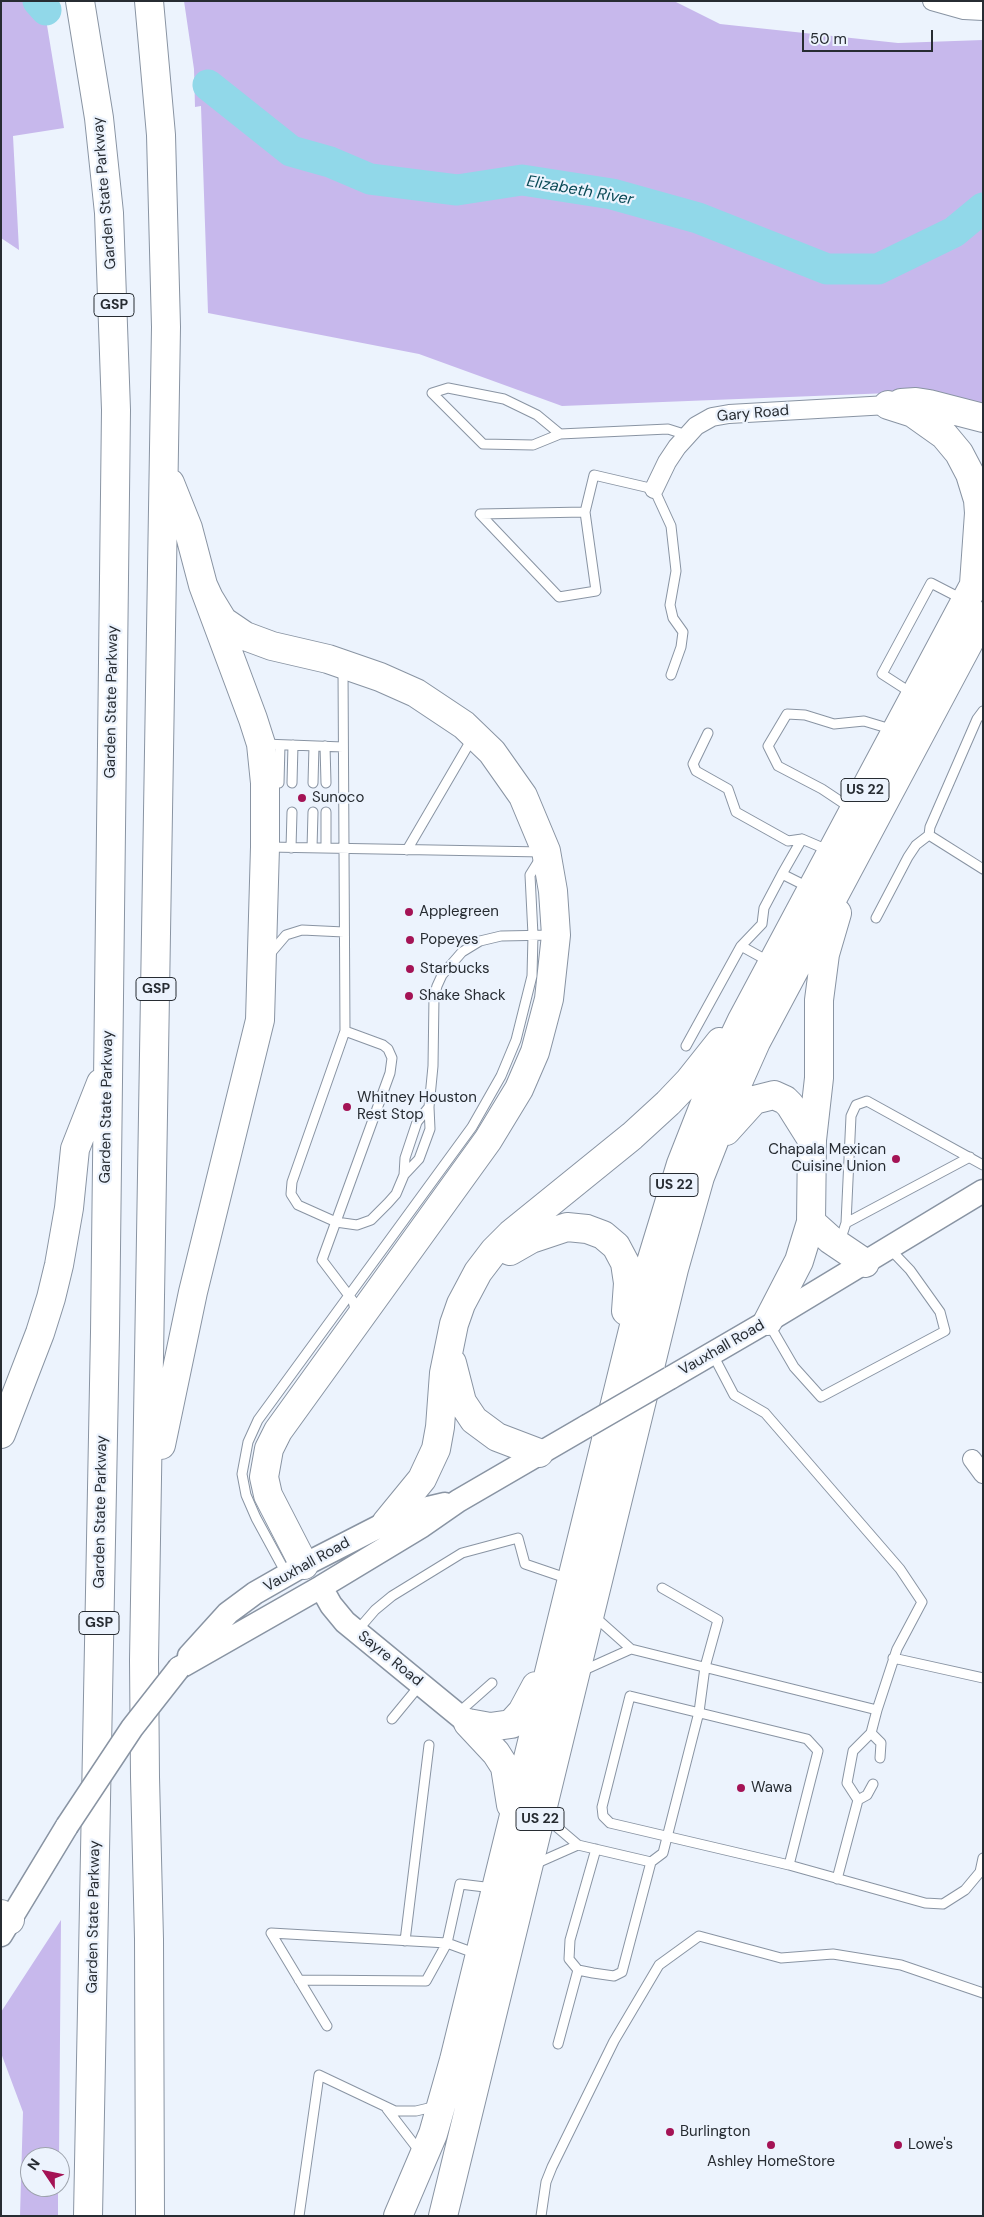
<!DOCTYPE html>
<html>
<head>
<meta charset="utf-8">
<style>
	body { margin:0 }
	#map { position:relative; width:984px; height:2217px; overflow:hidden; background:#ecf3fd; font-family:"DM Sans",sans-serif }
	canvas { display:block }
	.frame { position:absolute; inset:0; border:2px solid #272c32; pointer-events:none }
	.north { position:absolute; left:20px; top:2147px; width:50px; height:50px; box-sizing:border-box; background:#ecf3fd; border:1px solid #9da3ac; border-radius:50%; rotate:304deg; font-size:14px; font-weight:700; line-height:20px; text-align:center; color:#272c32 }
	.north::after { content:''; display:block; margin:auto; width:18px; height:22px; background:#a41355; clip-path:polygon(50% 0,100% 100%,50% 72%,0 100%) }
	.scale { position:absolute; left:802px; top:30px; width:131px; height:22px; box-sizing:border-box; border:2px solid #272c32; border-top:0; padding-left:6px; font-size:15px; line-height:18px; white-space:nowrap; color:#272c32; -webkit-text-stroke:4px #ecf3fd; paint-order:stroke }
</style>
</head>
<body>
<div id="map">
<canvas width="984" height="2217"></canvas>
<div class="frame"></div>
<div class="north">N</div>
<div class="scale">50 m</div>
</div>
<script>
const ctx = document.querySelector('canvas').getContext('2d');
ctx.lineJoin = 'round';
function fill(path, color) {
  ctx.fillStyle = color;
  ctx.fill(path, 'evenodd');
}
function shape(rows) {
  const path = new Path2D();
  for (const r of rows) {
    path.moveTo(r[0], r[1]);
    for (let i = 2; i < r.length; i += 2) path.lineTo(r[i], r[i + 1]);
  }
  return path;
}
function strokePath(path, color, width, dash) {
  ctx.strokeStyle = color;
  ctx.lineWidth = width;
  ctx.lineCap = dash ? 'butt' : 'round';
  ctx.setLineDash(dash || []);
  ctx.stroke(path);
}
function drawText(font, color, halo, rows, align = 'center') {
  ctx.font = font + ' "DM Sans",sans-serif';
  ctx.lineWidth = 4.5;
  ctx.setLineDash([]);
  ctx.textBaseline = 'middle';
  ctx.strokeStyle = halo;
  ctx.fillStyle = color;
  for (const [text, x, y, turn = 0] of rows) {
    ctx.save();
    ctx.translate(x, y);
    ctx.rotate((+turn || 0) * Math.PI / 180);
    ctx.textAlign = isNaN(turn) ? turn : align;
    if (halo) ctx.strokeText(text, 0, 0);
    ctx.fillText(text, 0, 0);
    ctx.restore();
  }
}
const forest = shape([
	[1,1,43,1,64,128,13,136,19,250,1,238],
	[184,1,674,1,720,24,898,43,983,40,983,404,915,392,562,406,419,354,208,313,201,106,195,107,194,69],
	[61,1920,59,2157,30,2157,30,2187,58,2187,58,2216,20,2216,23,2112,1,2053,1,2012]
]);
const river = shape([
	[38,1,46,10],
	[208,85,291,151,330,162,370,179,457,190,522,180,612,194,698,218,827,269,878,269,954,232,983,208]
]);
const service = shape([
	[560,434,537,415,504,399,448,388,432,393,483,444,533,445,560,434,668,429,687,435],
	[585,512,480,514,559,597,596,591,585,512,594,475,654,489,671,526,676,571,670,605,673,618,683,632,681,647,671,675],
	[343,669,345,1031,292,1182,291,1194,298,1205,336,1222,357,1225,371,1220,388,1203,396,1194,404,1175,419,1159,430,1129,429,1107,433,1066,434,997,437,986,442,975,462,952,480,941,501,936,553,935],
	[913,694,882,674,931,583,964,600],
	[983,711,977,719,930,827,929,835,983,869],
	[708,733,693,764,696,771,728,789,736,812,788,841,802,839,830,851],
	[264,744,343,747],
	[325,746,326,783],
	[279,783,280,745],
	[292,783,293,745],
	[313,783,314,746],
	[852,809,822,789,778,766,768,746,787,714,805,715,834,724,864,721,894,730],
	[326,812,326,848],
	[802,839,782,874,810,888],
	[268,847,543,852],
	[291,848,292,812],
	[312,848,313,812],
	[407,850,473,737],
	[876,918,908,857,916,845,929,835],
	[741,946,762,924,764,908,782,874],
	[269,955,286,935,302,930,344,932],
	[345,1031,383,1045,388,1049,392,1058,390,1073,322,1260,353,1301,356,1314],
	[686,1046,741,946,770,962],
	[404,1175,405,1158,417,1122,429,1107],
	[846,1223,970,1157],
	[840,1241,846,1223,851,1116,856,1105,867,1101,983,1165],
	[769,1324,794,1367,821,1397,945,1331,940,1312,910,1270,889,1248],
	[287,1575,256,1518,246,1495,242,1474,248,1442,258,1420,472,1127,501,1076,516,1040,532,976,533,935,530,875,540,859],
	[594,1616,631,1649,877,1710,897,1649,922,1602,900,1569,765,1413,734,1395,712,1353],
	[356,1632,375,1610,392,1596,462,1553,518,1538,525,1564,569,1579],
	[893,1658,983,1678],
	[582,1671,631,1649],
	[630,1696,807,1739,818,1751,789,1865,610,1823,603,1816,602,1807,630,1696],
	[457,1714,492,1683],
	[392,1719,420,1685],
	[871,1733,881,1743,880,1758],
	[858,1800,867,1795,873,1784],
	[544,1816,578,1845,651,1862,663,1853,699,1712,705,1667,718,1620,662,1588],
	[596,1849,570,1940,569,1959,578,1970,593,1973,614,1976,622,1972,651,1862],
	[535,1864,578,1845],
	[789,1865,925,1903,943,1904,965,1890,980,1872,983,1858],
	[837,1879,858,1800,847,1783,853,1751,871,1733,877,1710],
	[405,1941,429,1745],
	[299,1980,426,1981,447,1943,477,1954],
	[327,2026,271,1933,447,1943,460,1884,493,1888],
	[558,2044,578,1970],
	[387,2109,417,2148,419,2153],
	[299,2216,319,2075,395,2111,416,2111,437,2106],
	[541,2216,546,2182,552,2167,614,2041,659,1965,699,1936,781,1958,833,1954,901,1965,983,1993]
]);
const minor = shape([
	[932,1,964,10,983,11],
	[654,489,667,462,677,447,696,426,712,417,729,414,888,405],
	[972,1459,983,1474]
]);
const tertiary = shape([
	[670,1378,768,1321,983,1191],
	[321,1587,331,1605,345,1622,468,1723],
	[189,1656,228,1613,255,1593,304,1565,386,1523,411,1512,445,1504],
	[179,1668,321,1587,422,1526,458,1501,587,1426],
	[1,1935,67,1826]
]);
const trunk = shape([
	[901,403,916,402,929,404,983,418],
	[888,405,913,413,944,435,959,453,970,474,978,500,979,513,974,584],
	[726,1131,754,1100,774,1095,785,1100,790,1105,812,1140],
	[811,1222,831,1240,865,1263],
	[510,1251,531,1239,567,1227,587,1229,603,1235,616,1246,625,1263,628,1283,626,1311],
	[768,1321,799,1261,811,1222,812,1140,819,1078,819,1000,825,954,837,913],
	[452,1363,462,1402,474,1420,497,1437,539,1453],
	[386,1523,422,1479,436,1449,440,1427,444,1373,454,1324,461,1304,478,1272,494,1251,511,1234,632,1136,668,1103,689,1081,720,1042],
	[468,1723,490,1727,511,1724,522,1712,536,1686],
	[468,1723,496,1753,505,1767,511,1805],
	[398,2216,433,2134,454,2060,644,1285,681,1164,716,1075,742,1020,983,568],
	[443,2216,674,1269,700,1177,731,1098,756,1042,983,616]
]);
const motorway = shape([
	[80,1,99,118,109,213,116,410,105,1332,88,2216],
	[149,1,161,135,166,327,144,1660,145,1777,149,1939,150,2216],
	[203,585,209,598,223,621,245,636,272,646,328,659,380,677,416,693,464,725,492,752,523,796,546,851,553,891,556,935,549,999,535,1052,519,1089,488,1140,278,1431,269,1449,264,1477,268,1495,304,1565],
	[1,1434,40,1333,51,1298,59,1265,69,1208,75,1149,101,1083],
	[161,1445,193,1292,260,1020,265,847,265,783,261,744,253,719,203,585,188,528,170,483],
	[1,1914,10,1920]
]);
const tertiaryBridge = shape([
	[587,1426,670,1378],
	[67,1826,132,1728,179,1668]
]);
const markers = [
	[302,798,5,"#a41355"],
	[409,912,5,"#a41355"],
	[410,940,5,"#a41355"],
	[410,969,5,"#a41355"],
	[409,996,5,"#a41355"],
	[347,1107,5,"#a41355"],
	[896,1159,5,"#a41355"],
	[741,1788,5,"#a41355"],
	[670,2132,5,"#a41355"],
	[771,2145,5,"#a41355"],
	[898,2145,5,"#a41355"]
];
const shields = [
	[114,305,40],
	[865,790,48],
	[156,989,40],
	[674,1185,48],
	[99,1623,40],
	[540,1819,48]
];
const shieldNames = [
	["GSP",114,305],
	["US 22",865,790],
	["GSP",156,989],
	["US 22",674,1185],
	["GSP",99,1623],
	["US 22",540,1819]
];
const streetNames = [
	["Garden State Parkway",105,193,-95],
	["Gary Road",753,414,-5],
	["Garden State Parkway",112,702,-89],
	["Garden State Parkway",107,1107,-89],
	["Vauxhall Road",722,1348,-30],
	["Garden State Parkway",101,1512,-89],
	["Vauxhall Road",307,1565,-29],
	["Sayre Road",390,1659,39],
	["Garden State Parkway",94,1917,-89]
];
const poiNames = [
	["Sunoco",312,798],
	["Applegreen",419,912],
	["Popeyes",420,940],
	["Starbucks",420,969],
	["Shake Shack",419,996],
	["Whitney Houston",357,1098],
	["Rest Stop",357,1115],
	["Chapala Mexican",886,1150,"right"],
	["Cuisine Union",886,1167,"right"],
	["Wawa",751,1788],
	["Burlington",680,2132],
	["Lowe's",908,2145],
	["Ashley HomeStore",771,2162,"center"]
];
const waterNames = [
	["Elizabeth River",580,191,10]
];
fill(forest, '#c7b8ec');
strokePath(river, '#91d8e9', 31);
strokePath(service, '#8994a3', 11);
strokePath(minor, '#8994a3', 20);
strokePath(tertiary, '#8994a3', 25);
strokePath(trunk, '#8994a3', 30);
strokePath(motorway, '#8994a3', 30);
strokePath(service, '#fff', 9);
strokePath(minor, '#fff', 18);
strokePath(tertiary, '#fff', 22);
strokePath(trunk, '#fff', 28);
strokePath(motorway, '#fff', 28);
strokePath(tertiaryBridge, '#8994a3', 25, []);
strokePath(tertiaryBridge, '#fff', 22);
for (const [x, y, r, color] of markers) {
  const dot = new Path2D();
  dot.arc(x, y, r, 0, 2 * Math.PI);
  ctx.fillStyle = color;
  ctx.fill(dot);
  strokePath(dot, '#ecf3fd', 2);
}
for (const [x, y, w] of shields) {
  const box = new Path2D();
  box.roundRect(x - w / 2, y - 11.5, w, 23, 4);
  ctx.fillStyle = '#ecf3fd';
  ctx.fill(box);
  strokePath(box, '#272c32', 1);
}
drawText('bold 14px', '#272c32', null, shieldNames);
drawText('15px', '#272c32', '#ecf3fd', streetNames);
drawText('15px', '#272c32', '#ecf3fd', poiNames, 'left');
drawText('italic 16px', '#0b4b57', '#ecf3fd', waterNames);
</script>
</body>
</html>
